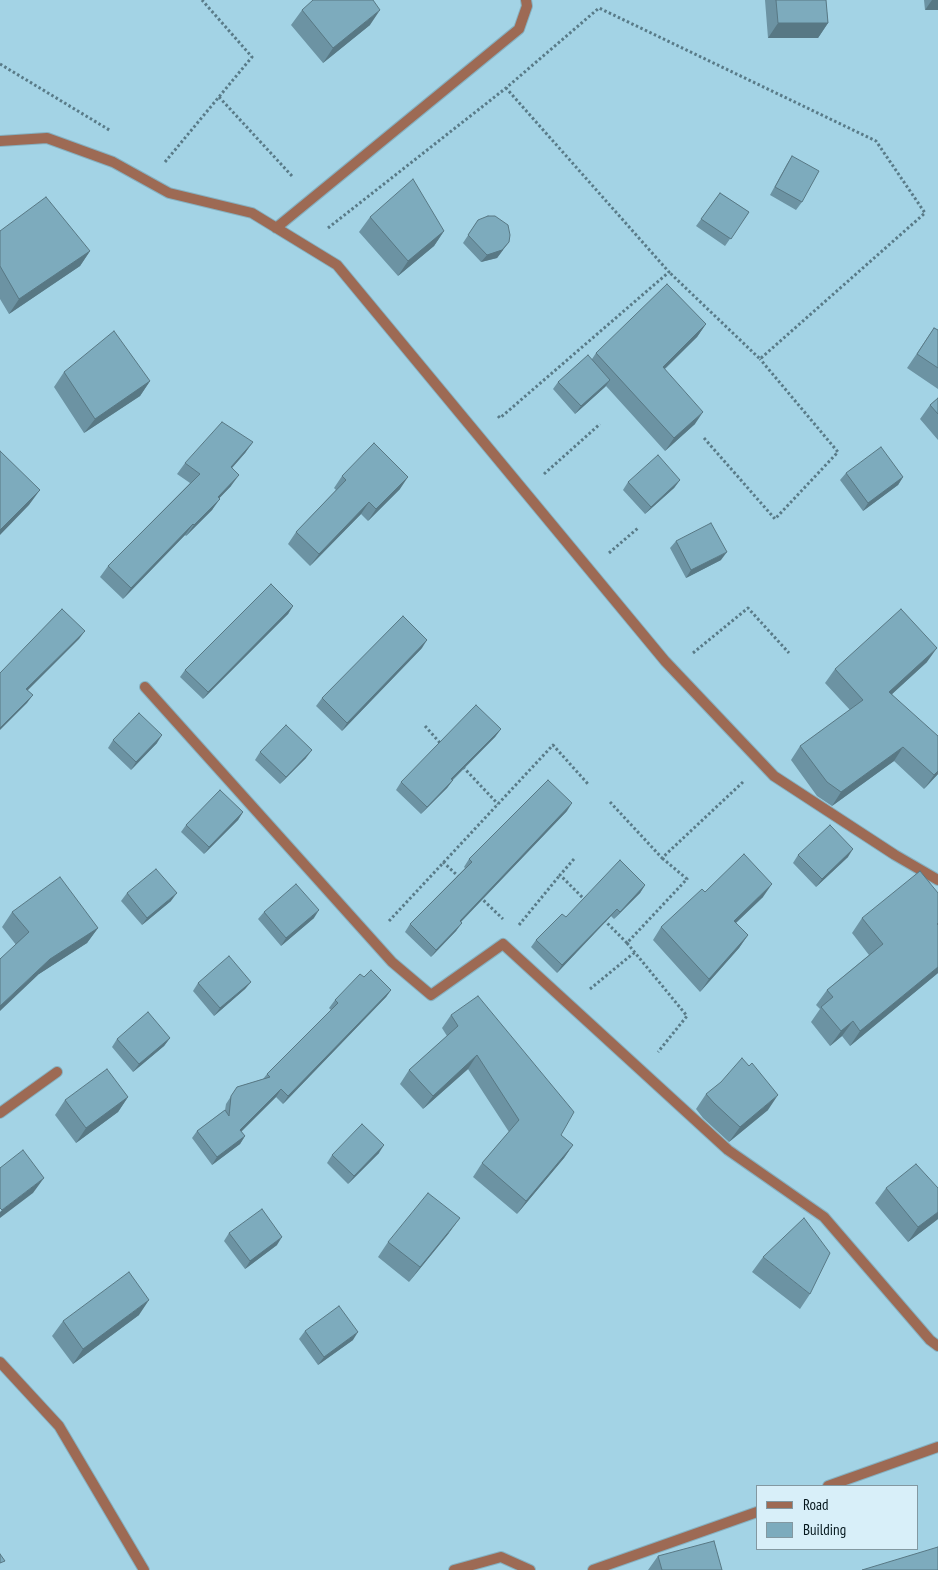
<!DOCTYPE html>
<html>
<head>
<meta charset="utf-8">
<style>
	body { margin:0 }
	#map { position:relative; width:938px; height:1570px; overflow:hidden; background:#a3d3e5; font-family:"PT Sans Narrow",sans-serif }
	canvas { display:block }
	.legend { position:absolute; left:756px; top:1485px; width:162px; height:65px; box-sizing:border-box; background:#d8eff9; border:1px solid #8398a1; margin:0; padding:6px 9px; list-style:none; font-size:15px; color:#04161c }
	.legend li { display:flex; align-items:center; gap:10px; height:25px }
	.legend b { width:25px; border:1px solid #8398a1 }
</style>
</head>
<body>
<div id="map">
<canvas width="938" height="1570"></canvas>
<ul class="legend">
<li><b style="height:6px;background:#9d6a54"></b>Road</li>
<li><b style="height:14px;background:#7dabbd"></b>Building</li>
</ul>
</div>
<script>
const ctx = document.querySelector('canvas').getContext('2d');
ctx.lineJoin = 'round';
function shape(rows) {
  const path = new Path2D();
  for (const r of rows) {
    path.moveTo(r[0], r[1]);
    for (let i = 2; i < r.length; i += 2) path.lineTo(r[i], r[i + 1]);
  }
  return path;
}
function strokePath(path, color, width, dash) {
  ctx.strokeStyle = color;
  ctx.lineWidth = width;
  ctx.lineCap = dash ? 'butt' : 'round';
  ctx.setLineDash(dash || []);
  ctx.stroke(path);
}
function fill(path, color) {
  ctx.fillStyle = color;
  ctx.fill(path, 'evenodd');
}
const path = shape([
	[0,64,111,131],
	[219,97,292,176],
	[165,162,252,57,202,0],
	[328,228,506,88,599,8,876,141,925,213,760,359,669,272],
	[498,416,500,418,669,272,506,88],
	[704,438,775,519,838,452,760,359],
	[544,474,600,424],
	[609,553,638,528],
	[693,653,748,608,789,653],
	[425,726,441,744],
	[463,767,498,804],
	[610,802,662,858,743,782],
	[574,859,560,875,586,901],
	[443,862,459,877],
	[480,897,503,919],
	[604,920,627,943,687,879,662,858],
	[389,921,553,745,588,784],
	[519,925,560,875],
	[627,943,687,1016,658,1052],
	[590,989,635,952]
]);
const minor = shape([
	[0,141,47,138,113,162,169,193,252,213,337,265,665,661,774,776,895,855,938,880],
	[276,228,519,29,527,6,526,0],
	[145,687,392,962,431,995,503,944,728,1150,824,1217,930,1340,938,1346],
	[0,1113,57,1072],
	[0,1362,59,1426,144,1570],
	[828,1486,938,1447],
	[454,1570,501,1557,530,1570],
	[593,1570,757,1512]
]);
const wall = shape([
	[765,0,826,0,828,23,818,38,768,38],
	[924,0,938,0,925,10],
	[302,10,370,25,323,63,291,25],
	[792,156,802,202,796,210,770,195,787,164],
	[720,193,749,212,725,246,696,226],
	[370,217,444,231,434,246,398,276,359,232],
	[478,220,503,250,497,258,481,262,463,243],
	[0,231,90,251,80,266,9,314,0,299],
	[706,324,697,337,665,369,695,424,665,451,606,386,575,414,553,389,558,382,592,359,596,353],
	[934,328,938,330,938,389,907,368],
	[64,372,150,381,140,396,84,433,54,387],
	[938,398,938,440,920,419,930,405],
	[253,442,245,453,232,468,231,486,219,498,212,510,186,536,185,535,123,599,100,577,108,566,190,483,177,474,185,463],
	[846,473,903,477,898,485,863,511,840,480],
	[342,476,400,489,368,521,361,514,310,566,288,544,296,532,336,490,334,488],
	[680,480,674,488,645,514,623,490,628,482],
	[676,541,721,560,686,578,670,548],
	[293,606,288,614,203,699,180,677,185,670],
	[422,648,342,731,316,706,322,698],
	[927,662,892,694,938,774,924,789,894,761,832,806,817,796,791,760,800,746,850,710,825,683,835,669],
	[501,729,495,737,453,780,447,788,421,814,396,790,401,782],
	[113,740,157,743,131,770,108,748],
	[260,752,306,758,280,784,255,760],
	[567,811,461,922,456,931,431,957,405,932,410,924,465,868,464,867,469,859],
	[243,812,238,820,204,854,181,832,186,825],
	[798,855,848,857,816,887,793,863],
	[645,885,640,893,614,919,611,916,557,973,531,947,536,940,566,917],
	[705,892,763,897,736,923,748,935,739,948,700,992,653,940,661,927],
	[127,893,171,901,142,925,121,901],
	[938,893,938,973,850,1046,842,1036,830,1046,811,1022,820,1009,816,1005,827,990,869,955,852,933,862,918],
	[12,912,98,928,87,943,39,974,2,927],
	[264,912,314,918,281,946,258,919],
	[364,977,391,990,386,997,283,1104,276,1097,241,1131,245,1136,240,1144,212,1165,192,1138,197,1131,225,1110,226,1104,237,1087,263,1079,267,1074,331,1010,329,1008,335,1000],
	[251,982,245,989,214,1016,193,991,198,983],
	[451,1015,561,1135,573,1145,564,1158,517,1214,473,1177,482,1163,509,1132,468,1069,423,1109,400,1084,409,1070,447,1036,442,1028],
	[170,1038,164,1046,133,1072,112,1047,117,1039],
	[706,1094,768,1110,729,1142,703,1118,696,1109],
	[128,1097,118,1112,76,1143,55,1115,65,1100],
	[379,1153,348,1184,327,1163,332,1155],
	[886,1188,938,1219,908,1242,875,1203],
	[229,1233,277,1245,245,1269,224,1241],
	[449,1233,409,1282,378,1257,388,1242],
	[763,1257,810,1294,800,1309,752,1272],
	[139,1315,73,1364,52,1336,63,1321],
	[305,1331,353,1340,318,1365,299,1339],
	[658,1556,722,1570,648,1570]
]);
const shadedWall = shape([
	[932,0,938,0,938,10,925,10],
	[380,10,370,25,323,63,333,48],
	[778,23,828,23,818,38,768,38],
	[444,231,434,246,398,276,408,261],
	[509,242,497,258,481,262,487,255],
	[90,251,80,266,9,314,19,299],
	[706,324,697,337,654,379,663,367],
	[610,380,605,387,575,414,581,406],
	[150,381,140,396,84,433,95,419],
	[703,412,695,424,665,451,674,438],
	[253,442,245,453,223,478,231,467],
	[239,475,231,486,212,506,220,499,212,510,186,536,194,525,218,497],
	[408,477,400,489,368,521,376,509],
	[903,477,898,485,863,511,868,503],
	[680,480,674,488,645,514,651,507],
	[40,490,29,505,0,535,0,530],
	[369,502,361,514,310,566,319,554],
	[193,524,185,535,123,599,131,588],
	[727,552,721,560,686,578,691,570],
	[293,606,288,614,203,699,208,692],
	[85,631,79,639,21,697,26,689],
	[427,640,422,648,342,731,347,723],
	[937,648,927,662,879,706,889,692],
	[33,695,27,703,0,730,0,728],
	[501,729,495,737,446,786,451,779],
	[162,735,157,743,131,770,136,762],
	[903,747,894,761,832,806,841,792],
	[312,750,306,758,280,784,286,777],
	[938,771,938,774,924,789,934,775],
	[453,780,447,788,421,814,427,807],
	[572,803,567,811,454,929,460,921],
	[243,812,238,820,204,854,209,847],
	[853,849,848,857,816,887,822,879],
	[772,884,763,897,725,933,734,921],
	[645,885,640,893,614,919,620,912],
	[177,893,171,901,142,925,147,918],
	[617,909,611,916,557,973,562,965],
	[319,910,314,918,281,946,286,938],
	[462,923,456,931,431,957,436,950],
	[98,928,87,943,39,974,0,1011,0,1006,50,959],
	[748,935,739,948,700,992,709,979],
	[938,967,938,973,850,1046,860,1031],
	[251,982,245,989,214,1016,220,1008],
	[391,990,386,997,283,1104,288,1096],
	[853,1021,842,1036,830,1046,841,1031],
	[170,1038,164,1046,133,1072,139,1064],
	[477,1055,468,1069,423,1109,433,1096],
	[281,1089,276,1097,235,1138,240,1130],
	[778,1095,768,1110,729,1142,740,1127],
	[128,1097,118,1112,76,1143,86,1128],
	[245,1136,240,1144,212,1165,217,1157],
	[384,1145,379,1153,348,1184,354,1176],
	[573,1145,564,1158,517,1214,526,1201],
	[44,1178,33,1193,0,1218,0,1212,2,1210],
	[938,1212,938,1219,908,1242,918,1227],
	[460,1218,449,1233,409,1282,420,1267],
	[282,1237,277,1245,245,1269,250,1261],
	[149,1300,139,1315,73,1364,83,1349],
	[358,1332,353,1340,318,1365,324,1357]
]);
const building = shape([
	[313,0,373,0,380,10,333,48,302,10,313,0],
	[776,0,826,0,828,23,778,23,776,0],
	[792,156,819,171,802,202,775,187,792,156],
	[413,179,444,231,408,261,370,217,413,179],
	[720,193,749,212,731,239,701,219,720,193],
	[46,197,90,251,19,299,0,266,0,231,46,197],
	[488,216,495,216,508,225,510,235,509,242,502,250,487,255,468,235,478,220,488,216],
	[667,284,706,324,663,367,703,412,674,438,596,353,667,284],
	[934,328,938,330,938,368,917,354,934,328],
	[114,331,150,381,95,419,64,372,114,331],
	[588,355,610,380,581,406,558,382,588,355],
	[938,398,938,414,930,405,938,398],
	[222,422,253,442,231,467,239,475,218,497,220,499,194,525,193,524,131,588,108,566,200,474,185,463,222,422],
	[374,443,408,477,376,509,369,502,319,554,296,532,346,480,342,476,374,443],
	[881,447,903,477,868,503,846,473,881,447],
	[0,451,40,490,0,530,0,451],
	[658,455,680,480,651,507,628,482,658,455],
	[711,523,727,552,691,570,676,541,711,523],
	[271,584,293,606,208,692,185,670,271,584],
	[62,609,85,631,26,689,33,695,0,728,0,673,62,609],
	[901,609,937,648,889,692,938,736,938,771,934,775,903,747,841,792,827,782,800,746,863,700,835,669,901,609],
	[403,616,427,640,347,723,322,698,403,616],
	[476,705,501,729,451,779,453,780,427,807,401,782,476,705],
	[139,713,162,735,136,762,113,740,139,713],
	[286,725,312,750,286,777,260,752,286,725],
	[548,780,572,803,460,921,462,923,436,950,410,924,472,862,469,859,548,780],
	[220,790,243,812,209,847,186,825,220,790],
	[830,825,853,849,822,879,798,855,830,825],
	[744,854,772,884,734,921,748,935,709,979,661,927,702,889,705,892,744,854],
	[620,860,645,885,620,912,617,909,562,965,536,940,562,914,566,917,620,860],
	[156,869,177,893,147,918,127,893,156,869],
	[920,871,938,893,938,923,937,924,938,925,938,967,860,1031,853,1021,841,1031,821,1007,833,997,827,990,883,944,862,918,920,871],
	[60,877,98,928,50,959,0,1006,0,959,29,932,12,912,60,877],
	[296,884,319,910,286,938,264,912,296,884],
	[229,956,251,982,220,1008,198,983,229,956],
	[371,970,391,990,288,1096,281,1089,240,1130,245,1136,217,1157,197,1131,225,1110,229,1116,231,1096,237,1087,270,1077,267,1074,338,1003,335,1000,360,974,364,977,371,970],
	[478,996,574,1112,561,1135,573,1145,526,1201,482,1163,519,1120,477,1055,433,1096,409,1070,458,1026,451,1015,478,996],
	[148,1012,170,1038,139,1064,117,1039,148,1012],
	[742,1058,749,1066,752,1063,778,1095,740,1127,714,1103,706,1094,721,1082,742,1058],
	[107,1069,128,1097,86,1128,65,1100,107,1069],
	[362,1124,384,1145,354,1176,332,1155,362,1124],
	[23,1150,44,1178,2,1210,0,1208,0,1168,23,1150],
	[916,1164,938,1188,938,1212,918,1227,886,1188,916,1164],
	[428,1193,460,1218,420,1267,388,1242,428,1193],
	[262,1209,282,1237,250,1261,229,1233,262,1209],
	[804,1218,830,1253,810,1294,763,1257,804,1218],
	[129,1272,149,1300,83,1349,63,1321,129,1272],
	[339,1306,358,1332,324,1357,305,1331,339,1306],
	[714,1541,722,1570,662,1570,658,1556,714,1541],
	[938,1547,938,1570,862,1570,938,1547],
	[0,1554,5,1561,0,1563,0,1554]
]);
strokePath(minor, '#86b1c1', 12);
strokePath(path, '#597b88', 3, [2.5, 2.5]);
strokePath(minor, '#9d6a54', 10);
fill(wall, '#6c93a3');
fill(shadedWall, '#587884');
fill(building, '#7dabbd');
strokePath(building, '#587884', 1);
</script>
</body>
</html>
